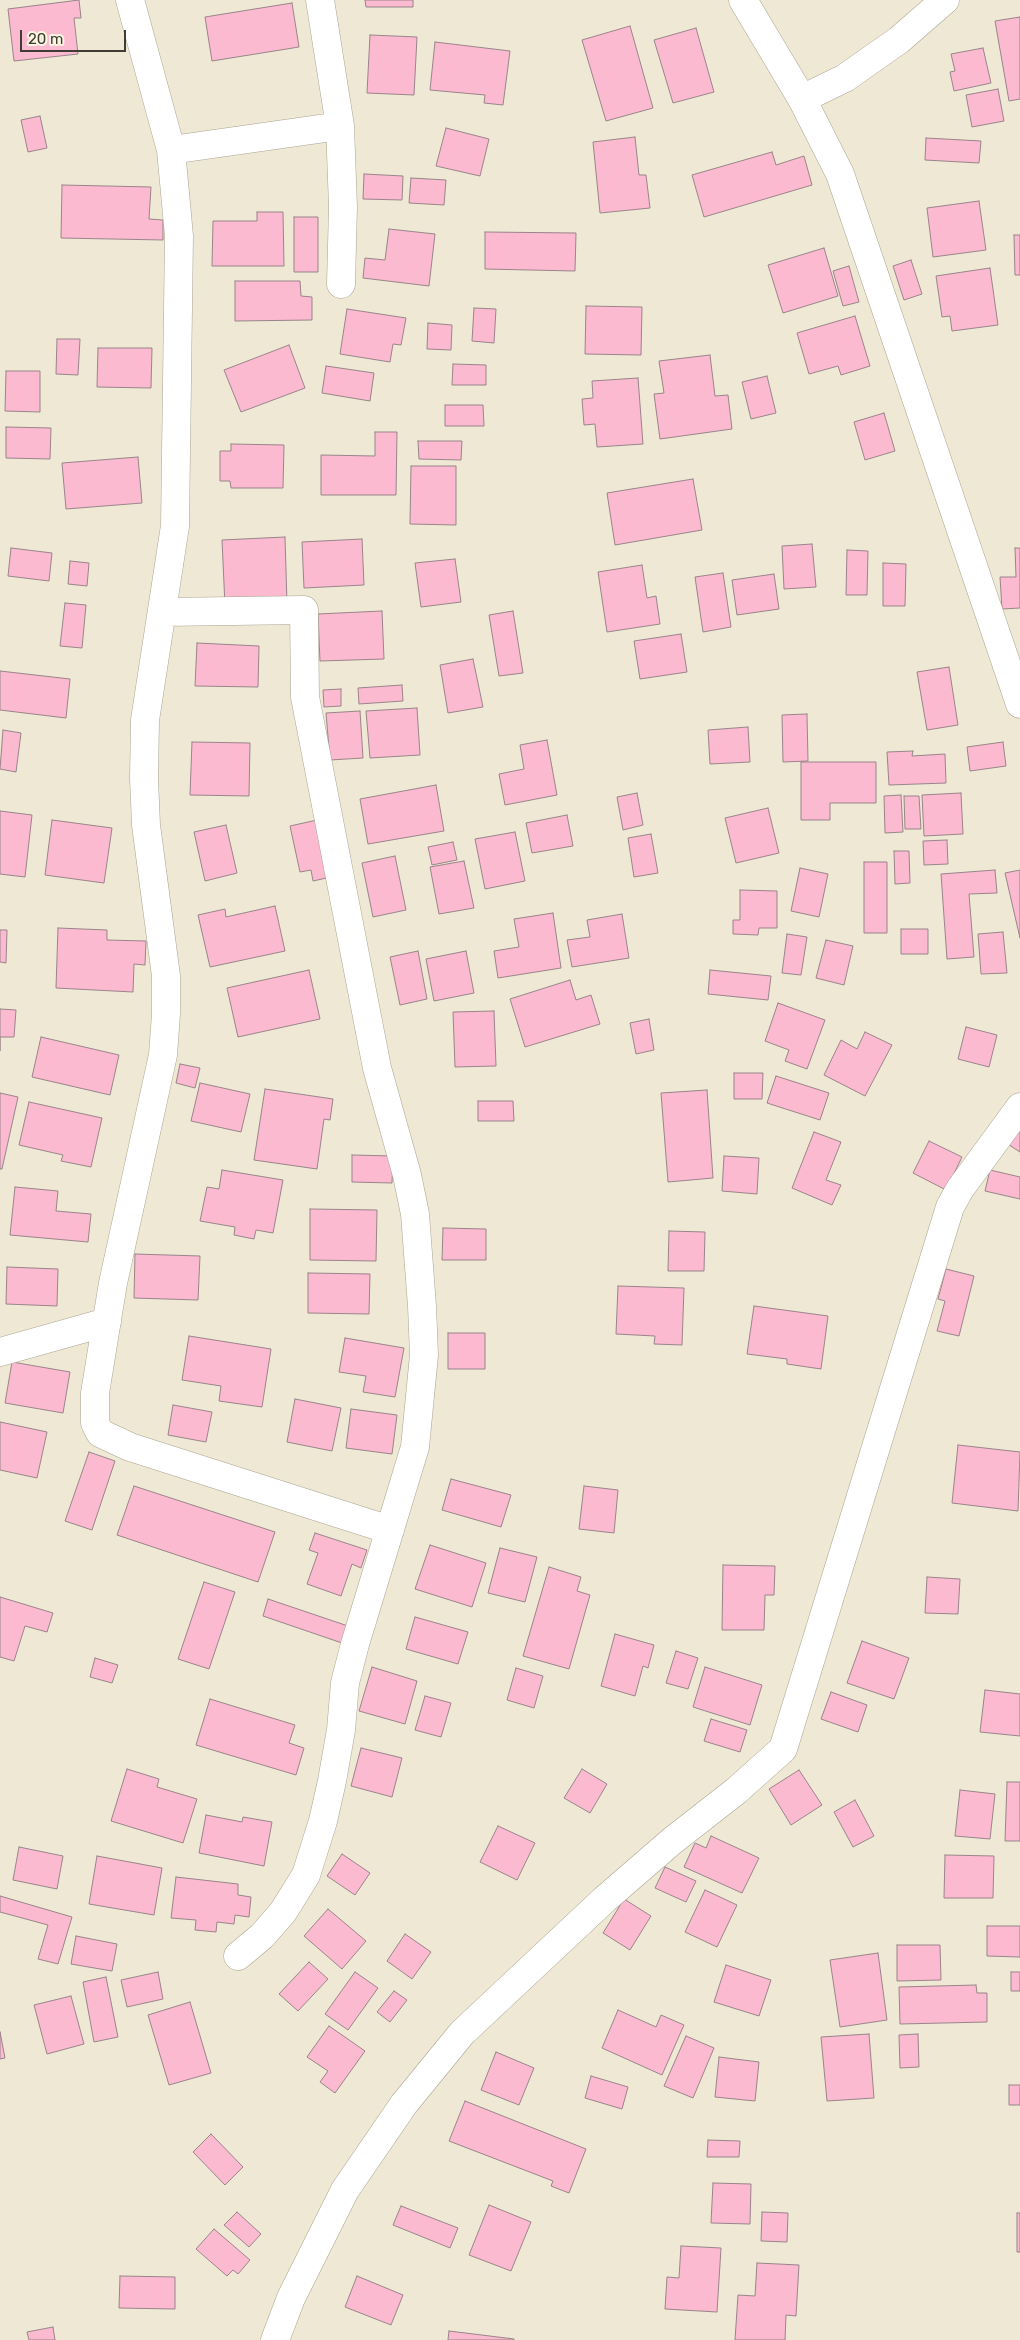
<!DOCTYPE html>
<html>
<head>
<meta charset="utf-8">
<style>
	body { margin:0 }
	#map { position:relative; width:1020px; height:2340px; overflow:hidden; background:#eee8d4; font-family:Rubik,sans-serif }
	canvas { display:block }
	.scale { position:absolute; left:20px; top:30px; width:106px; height:22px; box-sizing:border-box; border:2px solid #3e3c34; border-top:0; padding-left:6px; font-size:15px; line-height:18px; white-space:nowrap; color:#3e3c34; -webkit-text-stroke:4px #fbf5e1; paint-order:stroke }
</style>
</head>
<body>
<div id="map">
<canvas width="1020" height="2340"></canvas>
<div class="scale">20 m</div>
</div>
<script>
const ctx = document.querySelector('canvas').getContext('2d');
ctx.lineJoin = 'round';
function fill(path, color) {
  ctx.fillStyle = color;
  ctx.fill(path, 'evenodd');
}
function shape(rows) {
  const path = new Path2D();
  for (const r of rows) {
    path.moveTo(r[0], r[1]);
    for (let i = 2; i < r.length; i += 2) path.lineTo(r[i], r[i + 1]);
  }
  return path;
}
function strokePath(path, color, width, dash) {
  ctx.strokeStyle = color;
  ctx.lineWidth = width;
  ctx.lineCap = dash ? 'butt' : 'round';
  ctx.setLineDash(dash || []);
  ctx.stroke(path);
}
const building = shape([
	[79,0,81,18,74,18,78,54,14,61,8,9,79,0],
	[365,0,413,0,413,7,366,7,365,0],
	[292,3,299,47,212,61,205,17,292,3],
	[1020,17,1020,99,1009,101,995,21,1020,17],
	[630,26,653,108,606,121,582,40,630,26],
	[696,28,714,92,673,103,654,40,696,28],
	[370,35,417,37,414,95,367,93,370,35],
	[435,42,510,51,503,105,484,103,485,95,430,90,435,42],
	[983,48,991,83,954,91,950,72,955,71,951,54,983,48],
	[998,89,1004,121,972,127,966,95,998,89],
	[40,116,47,148,28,152,21,120,40,116],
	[446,128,489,139,480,176,436,166,446,128],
	[635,137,639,175,646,175,650,208,600,213,593,142,635,137],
	[926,138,981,141,979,163,925,160,926,138],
	[772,152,776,165,804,156,812,185,704,217,692,175,772,152],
	[364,174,403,176,402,200,363,199,364,174],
	[411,178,446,180,444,205,409,203,411,178],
	[62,185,151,187,149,219,163,220,163,240,61,238,62,185],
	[979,201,986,250,933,257,927,208,979,201],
	[257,212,283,212,284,266,212,266,213,221,257,221,257,212],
	[294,217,318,217,318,272,294,272,294,217],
	[389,229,435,234,429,286,363,278,365,258,385,260,389,229],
	[485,232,576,233,575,271,485,269,485,232],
	[1014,235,1020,235,1020,275,1015,275,1014,235],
	[824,248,838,296,783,313,768,265,824,248],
	[911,260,922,294,904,300,893,266,911,260],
	[849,266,859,302,843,306,833,271,849,266],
	[990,268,998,325,952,331,950,316,942,317,936,276,990,268],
	[235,281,300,281,301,296,312,297,312,320,235,321,235,281],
	[586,306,642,307,641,355,585,354,586,306],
	[474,308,496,309,494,343,472,341,474,308],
	[347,309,406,318,401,345,393,344,390,362,340,354,347,309],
	[855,316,870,366,841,375,838,366,809,374,797,333,855,316],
	[428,323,452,325,451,350,427,349,428,323],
	[57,339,80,339,78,375,56,374,57,339],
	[289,345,305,388,241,412,224,370,289,345],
	[98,348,152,348,151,388,97,387,98,348],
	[710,355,715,396,728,395,732,429,660,439,654,394,664,393,659,361,710,355],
	[453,364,486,365,486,385,452,385,453,364],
	[326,366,374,373,370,401,322,393,326,366],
	[6,371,40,371,40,412,5,411,6,371],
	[767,376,776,413,751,419,742,382,767,376],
	[638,378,643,444,597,447,595,424,584,425,582,399,593,398,592,381,638,378],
	[445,405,483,405,484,426,445,426,445,405],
	[884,413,895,451,865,460,854,422,884,413],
	[6,427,51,428,50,459,6,458,6,427],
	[375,432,397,432,396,495,321,495,321,455,375,456,375,432],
	[418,441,462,441,461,460,419,459,418,441],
	[231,444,284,445,283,488,231,488,230,481,220,481,220,451,231,451,231,444],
	[138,457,142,503,66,509,62,463,138,457],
	[411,466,456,466,456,525,410,524,411,466],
	[693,479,702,530,615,545,607,493,693,479],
	[285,537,287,604,225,606,222,540,285,537],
	[362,539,364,585,304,588,302,542,362,539],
	[812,544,816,587,784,589,782,546,812,544],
	[11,548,52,553,49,581,8,576,11,548],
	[1015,548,1020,548,1020,608,1002,609,1000,577,1016,577,1015,548],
	[847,550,868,551,867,595,846,595,847,550],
	[455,559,461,602,421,607,415,563,455,559],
	[70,561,89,563,87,586,68,584,70,561],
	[883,563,906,564,905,606,883,606,883,563],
	[642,565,647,598,656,596,660,624,607,632,598,572,642,565],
	[723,573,731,627,703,632,695,577,723,573],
	[774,574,779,609,737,615,732,580,774,574],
	[65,603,86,605,82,648,60,646,65,603],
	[382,611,384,659,320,661,318,614,382,611],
	[513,611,523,673,499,676,489,615,513,611],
	[681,634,687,672,640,679,634,641,681,634],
	[197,643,259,646,258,687,195,686,197,643],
	[473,659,483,707,448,713,440,665,473,659],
	[949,667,958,725,927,730,917,672,949,667],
	[0,671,70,679,66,718,0,710,0,671],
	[402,685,403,701,359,704,358,688,402,685],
	[341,689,341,706,324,707,323,690,341,689],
	[417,708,420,755,370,758,366,711,417,708],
	[360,711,363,758,330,760,326,713,360,711],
	[807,714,808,761,783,762,782,715,807,714],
	[748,727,750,762,710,764,708,730,748,727],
	[3,730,21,733,16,772,0,769,3,730],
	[547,740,557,795,505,805,499,774,524,769,520,745,547,740],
	[192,742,250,743,249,796,190,795,192,742],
	[1003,742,1006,766,970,771,967,747,1003,742],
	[913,751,912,756,945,754,946,783,889,785,887,752,913,751],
	[801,762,876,762,876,803,830,803,830,820,801,820,801,762],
	[436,785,444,831,368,844,360,799,436,785],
	[637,793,643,825,623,830,617,797,637,793],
	[961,793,963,834,924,836,922,795,961,793],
	[901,795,903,832,885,833,884,796,901,795],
	[904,796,919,796,921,829,905,829,904,796],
	[768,808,779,853,736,863,725,818,768,808],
	[0,811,32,815,25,877,0,874,0,811],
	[567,815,573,846,532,853,526,823,567,815],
	[52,820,112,828,104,883,45,875,52,820],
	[317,820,331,877,313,881,311,870,300,872,290,826,317,820],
	[226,825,237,873,205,881,194,832,226,825],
	[515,832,525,881,485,889,475,839,515,832],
	[651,834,658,873,634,877,628,838,651,834],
	[947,840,948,864,924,865,923,841,947,840],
	[453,842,457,860,432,865,428,847,453,842],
	[894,851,909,851,910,883,895,884,894,851],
	[395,856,406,910,373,917,362,863,395,856],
	[464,861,474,908,439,914,430,867,464,861],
	[864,862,887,862,887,933,864,933,864,862],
	[800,868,828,874,819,917,791,911,800,868],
	[995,870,997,893,969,894,974,957,947,959,941,874,995,870],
	[1020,870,1020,938,1005,873,1020,870],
	[740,890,777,891,777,928,759,928,758,935,733,934,733,920,740,920,740,890],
	[275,906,285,951,210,967,198,915,225,909,226,917,275,906],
	[553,913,561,968,498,978,494,951,519,947,514,919,553,913],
	[622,914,629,958,572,967,567,940,590,937,587,920,622,914],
	[58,928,107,930,107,940,146,941,145,965,134,964,133,992,56,988,58,928],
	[901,929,928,929,928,954,901,954,901,929],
	[0,930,7,930,6,963,0,962,0,930],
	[1003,932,1007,973,981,974,978,934,1003,932],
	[787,934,807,937,801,975,782,973,787,934],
	[826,940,853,946,844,985,816,978,826,940],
	[418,951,427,999,400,1005,390,957,418,951],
	[466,951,474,993,434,1001,426,959,466,951],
	[309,970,320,1019,238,1037,227,988,309,970],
	[710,970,771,976,768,1000,708,994,710,970],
	[570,980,576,1000,591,995,600,1024,525,1047,510,999,570,980],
	[778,1003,825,1020,807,1069,785,1061,789,1050,765,1041,778,1003],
	[0,1009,16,1010,14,1037,0,1037,0,1051,0,1009],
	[494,1011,496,1066,455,1067,453,1012,494,1011],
	[649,1019,654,1050,636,1054,630,1023,649,1019],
	[966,1027,997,1035,989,1067,958,1059,966,1027],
	[865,1032,892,1045,865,1096,824,1075,841,1040,857,1049,865,1032],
	[41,1037,119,1055,110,1095,32,1077,41,1037],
	[180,1064,200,1068,195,1088,176,1083,180,1064],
	[734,1073,763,1073,762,1099,734,1099,734,1073],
	[776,1076,829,1093,820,1120,767,1103,776,1076],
	[200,1083,250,1094,241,1132,191,1121,200,1083],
	[265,1089,333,1099,330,1120,324,1119,317,1169,254,1160,265,1089],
	[707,1090,713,1178,668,1182,661,1093,707,1090],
	[0,1093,18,1097,2,1169,0,1169,0,1093],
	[478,1101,513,1101,514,1121,478,1121,478,1101],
	[29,1102,102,1118,91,1167,61,1161,63,1155,19,1145,29,1102],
	[1020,1122,1020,1152,1006,1143,1020,1122],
	[814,1132,841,1142,826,1180,841,1185,832,1205,792,1188,814,1132],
	[929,1141,962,1157,946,1190,913,1173,929,1141],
	[352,1155,393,1156,392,1183,352,1182,352,1155],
	[724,1156,759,1158,757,1194,722,1191,724,1156],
	[222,1170,283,1180,273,1233,256,1230,254,1239,234,1235,235,1227,200,1221,207,1187,219,1189,222,1170],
	[990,1170,1020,1177,1020,1199,985,1191,990,1170],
	[15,1187,58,1191,56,1211,91,1214,88,1242,10,1235,15,1187],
	[310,1209,377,1210,376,1261,310,1260,310,1209],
	[443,1228,486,1229,486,1260,442,1260,443,1228],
	[669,1231,705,1232,704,1271,668,1271,669,1231],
	[135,1254,200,1256,198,1300,134,1298,135,1254],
	[7,1267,58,1269,57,1306,6,1304,7,1267],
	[946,1269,974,1276,959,1336,937,1331,945,1301,938,1299,946,1269],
	[308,1273,370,1274,369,1314,308,1313,308,1273],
	[618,1286,684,1288,682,1345,654,1344,655,1336,616,1334,618,1286],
	[754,1306,828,1316,821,1369,787,1364,787,1359,747,1354,754,1306],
	[448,1333,485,1333,485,1369,448,1369,448,1333],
	[189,1336,271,1349,262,1407,219,1401,221,1386,182,1380,189,1336],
	[345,1338,404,1348,395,1397,363,1392,366,1376,339,1372,345,1338],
	[12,1362,70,1372,63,1413,5,1403,12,1362],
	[295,1399,341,1408,332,1451,287,1442,295,1399],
	[173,1405,212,1412,206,1442,168,1435,173,1405],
	[351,1409,397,1415,392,1454,346,1448,351,1409],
	[0,1422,47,1432,37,1478,0,1470,0,1422],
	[958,1445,1020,1452,1018,1511,952,1503,958,1445],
	[89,1452,115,1461,92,1530,65,1521,89,1452],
	[451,1479,511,1495,501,1527,442,1510,451,1479],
	[134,1486,275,1532,258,1582,117,1535,134,1486],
	[584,1486,618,1490,614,1533,579,1529,584,1486],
	[315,1533,367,1550,361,1568,352,1564,341,1596,307,1584,318,1553,309,1550,315,1533],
	[430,1545,486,1563,472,1607,415,1589,430,1545],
	[500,1548,537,1557,525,1602,488,1593,500,1548],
	[723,1565,775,1566,774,1595,765,1595,764,1630,722,1630,723,1565],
	[549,1567,581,1577,577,1591,590,1595,569,1669,523,1656,549,1567],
	[927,1577,960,1579,958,1614,925,1613,927,1577],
	[204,1582,235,1592,209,1669,178,1659,204,1582],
	[0,1597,53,1613,47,1632,25,1626,14,1661,0,1657,0,1597],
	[268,1599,348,1626,342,1643,263,1616,268,1599],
	[415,1617,468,1632,458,1664,406,1649,415,1617],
	[615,1634,654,1645,648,1668,643,1666,635,1696,601,1686,615,1634],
	[862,1641,909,1658,894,1699,847,1683,862,1641],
	[676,1651,698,1658,688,1689,666,1683,676,1651],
	[95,1658,118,1665,112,1683,90,1677,95,1658],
	[372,1667,417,1681,405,1724,359,1711,372,1667],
	[705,1667,762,1685,750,1725,693,1707,705,1667],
	[516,1668,543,1676,534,1708,507,1700,516,1668],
	[985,1690,1020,1694,1020,1736,980,1732,985,1690],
	[831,1692,867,1705,858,1732,821,1719,831,1692],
	[425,1696,451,1703,441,1737,415,1730,425,1696],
	[210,1699,295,1725,289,1743,304,1748,296,1775,196,1745,210,1699],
	[711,1719,747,1730,740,1752,704,1741,711,1719],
	[361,1748,402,1758,392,1797,351,1786,361,1748],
	[127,1769,159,1779,157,1787,197,1799,183,1843,111,1821,127,1769],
	[582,1769,607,1784,590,1813,564,1798,582,1769],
	[799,1770,822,1805,791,1825,769,1789,799,1770],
	[1007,1782,1020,1782,1020,1841,1005,1841,1007,1782],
	[960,1790,995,1794,990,1839,955,1836,960,1790],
	[855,1800,874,1836,853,1847,834,1812,855,1800],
	[206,1815,242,1822,243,1817,272,1822,264,1866,199,1853,206,1815],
	[498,1826,535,1843,517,1880,480,1862,498,1826],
	[711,1836,759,1858,742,1893,684,1867,695,1843,706,1848,711,1836],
	[19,1847,63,1856,57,1889,13,1880,19,1847],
	[342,1854,370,1873,355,1895,327,1876,342,1854],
	[945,1855,994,1856,993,1898,944,1898,945,1855],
	[97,1856,162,1868,154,1915,89,1904,97,1856],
	[665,1867,696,1881,686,1902,655,1888,665,1867],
	[176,1877,238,1884,238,1895,251,1897,249,1917,235,1915,234,1924,217,1922,216,1932,195,1930,196,1920,171,1918,176,1877],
	[705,1890,737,1905,717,1947,685,1932,705,1890],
	[0,1896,72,1917,58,1964,38,1959,48,1925,0,1912,0,1896],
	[624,1899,651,1916,630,1950,603,1933,624,1899],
	[328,1909,366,1941,342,1969,304,1936,328,1909],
	[987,1926,1020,1926,1020,1957,987,1956,987,1926],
	[405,1934,431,1952,412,1979,387,1961,405,1934],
	[76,1936,117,1944,112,1971,71,1964,76,1936],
	[897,1945,940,1945,941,1980,897,1981,897,1945],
	[878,1953,887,2020,840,2027,830,1960,878,1953],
	[309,1962,328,1979,298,2011,279,1994,309,1962],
	[726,1965,771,1980,759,2016,714,2002,726,1965],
	[158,1972,163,1999,127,2007,121,1980,158,1972],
	[355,1972,378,1988,348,2030,325,2014,355,1972],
	[1011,1972,1020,1972,1020,1991,1011,1991,1011,1972],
	[106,1977,118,2037,94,2042,83,1982,106,1977],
	[976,1985,977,1993,987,1993,987,2022,900,2024,899,1987,976,1985],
	[394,1991,407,2000,390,2022,377,2012,394,1991],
	[71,1996,84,2044,47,2054,34,2005,71,1996],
	[190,2002,211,2073,169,2085,148,2015,190,2002],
	[618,2010,656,2027,661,2015,684,2025,662,2075,602,2048,618,2010],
	[329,2026,365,2051,335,2093,320,2082,328,2071,307,2057,329,2026],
	[0,2032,5,2058,0,2059,0,2032],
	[869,2034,874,2098,827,2101,821,2037,869,2034],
	[918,2034,919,2067,900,2068,899,2035,918,2034],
	[686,2036,714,2048,693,2098,664,2086,686,2036],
	[496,2052,534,2068,519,2105,481,2090,496,2052],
	[719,2057,759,2062,755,2101,715,2097,719,2057],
	[591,2076,628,2087,622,2109,585,2098,591,2076],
	[1009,2085,1020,2085,1020,2105,1009,2105,1009,2085],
	[465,2101,586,2149,569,2193,551,2186,553,2181,449,2141,465,2101],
	[211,2134,243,2167,225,2185,193,2152,211,2134],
	[708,2140,740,2141,739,2157,707,2157,708,2140],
	[713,2183,751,2184,750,2224,711,2223,713,2183],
	[489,2205,531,2222,511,2271,469,2255,489,2205],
	[401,2206,458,2228,450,2248,393,2225,401,2206],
	[237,2212,261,2234,249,2247,224,2225,237,2212],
	[762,2212,788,2213,787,2242,761,2241,762,2212],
	[1017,2213,1020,2213,1020,2252,1017,2252,1017,2213],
	[214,2229,250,2260,238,2274,233,2270,227,2276,196,2249,214,2229],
	[681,2246,721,2248,717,2312,665,2309,667,2277,679,2278,681,2246],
	[757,2263,799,2265,796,2316,786,2315,785,2340,735,2340,738,2295,755,2296,757,2263],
	[120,2276,175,2277,175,2309,119,2308,120,2276],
	[357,2276,403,2295,391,2325,345,2307,357,2276],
	[53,2327,55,2340,29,2340,27,2332,53,2327],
	[449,2331,514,2339,514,2340,448,2340,449,2331]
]);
const street = shape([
	[130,0,171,150,179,236,175,526,145,720,144,779,146,825,166,976,166,1014,163,1055,113,1283,95,1393,95,1423,100,1433,130,1447,390,1530],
	[743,0,802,99,840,174,1020,704],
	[802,99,845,78,899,40,945,0],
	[340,126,343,207,341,284],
	[171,150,340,126,320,0],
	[163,612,304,610,305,697,377,1068,407,1175,415,1214,422,1306,424,1355,415,1447,355,1644,345,1683,341,1730,332,1781,323,1821,306,1875,283,1912,262,1936,238,1956],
	[0,1352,107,1322],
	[275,2340,291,2298,345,2190,404,2104,462,2033,605,1899,672,1841,736,1791,783,1749,950,1207,960,1189,1020,1107]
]);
fill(building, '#fcbad0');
strokePath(building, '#99848a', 1);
strokePath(street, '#aaa491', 29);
strokePath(street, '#fff', 28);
</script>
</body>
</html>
